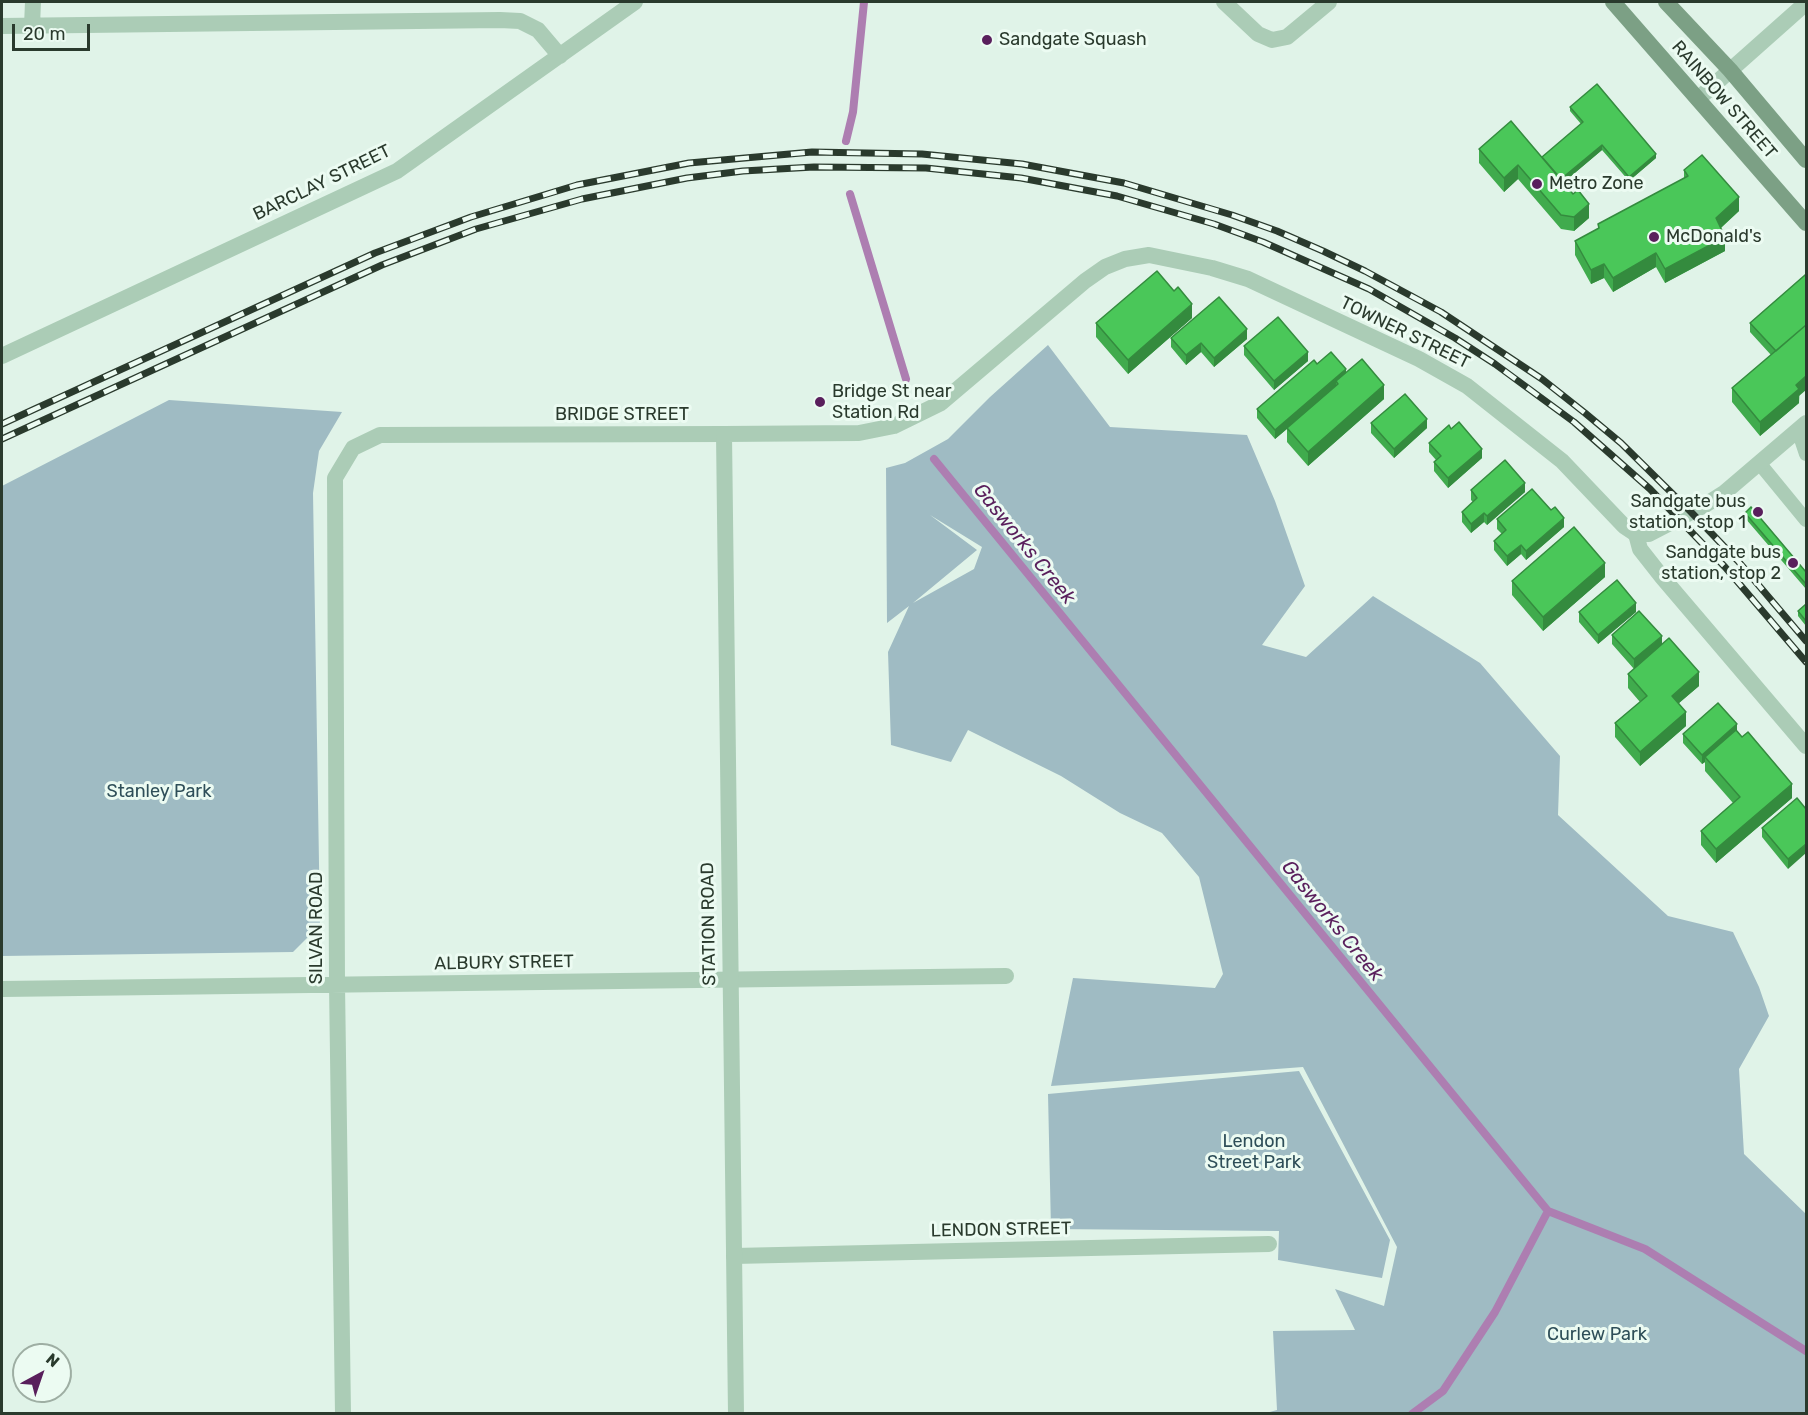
<!DOCTYPE html>
<html>
<head>
<meta charset="utf-8">
<style>
	body { margin:0 }
	#map { position:relative; width:1808px; height:1415px; overflow:hidden; background:#e0f3e8; font-family:Rubik,sans-serif }
	canvas { display:block }
	.frame { position:absolute; inset:0; border:3px solid #2a3a2d; pointer-events:none }
	.north { position:absolute; left:12px; top:1343px; width:60px; height:60px; box-sizing:border-box; background:#ecfbf2; border:2px solid #9eaea3; border-radius:50%; rotate:40deg; font-size:16px; font-weight:700; line-height:24px; text-align:center; color:#2a3a2d }
	.north::after { content:''; display:block; margin:auto; width:21px; height:27px; background:#591f5c; clip-path:polygon(50% 0,100% 100%,50% 72%,0 100%) }
	.scale { position:absolute; left:12px; top:24px; width:78px; height:27px; box-sizing:border-box; border:3px solid #2a3a2d; border-top:0; padding-left:8px; font-size:18px; line-height:21px; white-space:nowrap; color:#2a3a2d; -webkit-text-stroke:4px #ecfbf2; paint-order:stroke }
</style>
</head>
<body>
<div id="map">
<canvas width="1808" height="1415"></canvas>
<div class="frame"></div>
<div class="north">N</div>
<div class="scale">20 m</div>
</div>
<script>
const ctx = document.querySelector('canvas').getContext('2d');
ctx.lineJoin = 'round';
function fill(path, color) {
  ctx.fillStyle = color;
  ctx.fill(path, 'evenodd');
}
function shape(rows) {
  const path = new Path2D();
  for (const r of rows) {
    path.moveTo(r[0], r[1]);
    for (let i = 2; i < r.length; i += 2) path.lineTo(r[i], r[i + 1]);
  }
  return path;
}
function strokePath(path, color, width, dash) {
  ctx.strokeStyle = color;
  ctx.lineWidth = width;
  ctx.lineCap = dash ? 'butt' : 'round';
  ctx.setLineDash(dash || []);
  ctx.stroke(path);
}
function drawText(font, color, halo, rows, align = 'center') {
  ctx.font = font + ' Rubik,sans-serif';
  ctx.lineWidth = 6;
  ctx.setLineDash([]);
  ctx.textBaseline = 'middle';
  ctx.strokeStyle = halo;
  ctx.fillStyle = color;
  for (const [text, x, y, turn = 0] of rows) {
    ctx.save();
    ctx.translate(x, y);
    ctx.rotate((+turn || 0) * Math.PI / 180);
    ctx.textAlign = isNaN(turn) ? turn : align;
    if (halo) ctx.strokeText(text, 0, 0);
    ctx.fillText(text, 0, 0);
    ctx.restore();
  }
}
const green = shape([
	[1048,345,1110,427,1247,435,1275,501,1305,586,1262,645,1306,657,1373,596,1480,663,1560,756,1558,815,1668,916,1733,932,1759,987,1769,1016,1739,1069,1744,1154,1806,1214,1806,1413,1266,1413,1277,1410,1273,1331,1355,1330,1335,1289,1384,1306,1397,1247,1303,1067,1051,1086,1073,978,1215,988,1223,974,1199,877,1162,833,1120,813,1061,776,968,730,951,762,891,745,888,652,909,606,887,623,886,468,905,463,948,439,990,397],
	[930,515,982,547,974,569,913,603,977,550],
	[169,400,342,412,319,451,313,493,320,925,293,952,2,956,2,486],
	[1299,1071,1390,1240,1382,1278,1278,1260,1279,1231,1051,1229,1048,1094]
]);
const stream = shape([
	[846,141,853,112,864,2],
	[850,194,906,379],
	[934,459,1548,1211,1645,1249,1806,1351],
	[1412,1414,1443,1391,1495,1312,1548,1211]
]);
const service = shape([
	[1798,430,1806,454],
	[1760,464,1806,520]
]);
const minor = shape([
	[1224,2,1258,34,1272,40,1287,37,1329,2],
	[2,26,500,20,520,21,538,30,560,56],
	[32,26,33,2],
	[1698,99,1806,3],
	[2,356,397,171,635,2],
	[1636,534,1640,549,1662,577,1806,746],
	[2,989,1006,976],
	[734,1256,1269,1244],
	[343,1414,337,984,335,478,353,448,380,435,724,434]
]);
const tertiary = shape([
	[736,1414,724,434,859,433,894,426,941,403,1085,281,1105,267,1125,259,1149,255,1212,268,1248,279,1419,359,1467,386,1562,461,1624,526,1636,534,1649,534,1705,505,1724,493,1806,423]
]);
const secondary = shape([
	[1613,2,1806,223],
	[1666,2,1730,70,1806,160]
]);
const rail = shape([
	[2,424,375,253,471,217,577,185,689,163,812,152,922,154,1022,164,1124,183,1232,215,1277,231,1323,251,1365,271,1441,312,1542,379,1585,413,1621,443,1691,512,1738,561,1806,641],
	[2,439,382,265,476,229,582,199,687,178,743,171,814,167,926,168,1021,178,1117,196,1214,224,1263,242,1369,289,1455,338,1495,364,1574,422,1650,489,1725,567,1806,662]
]);
const wall = shape([
	[1570,107,1656,158,1629,181,1602,150,1564,182,1589,218,1574,231,1561,229,1518,179,1504,192,1479,163,1479,149,1542,157,1581,124,1570,111],
	[1684,170,1739,211,1721,228,1725,251,1665,283,1656,267,1613,292,1604,278,1591,284,1575,255,1575,241,1598,229,1598,224,1684,179],
	[1805,275,1799,403,1760,436,1732,402,1732,388,1771,355,1750,332,1750,323],
	[1192,318,1128,374,1096,337,1096,323],
	[1171,338,1247,339,1214,367,1201,352,1186,365,1171,347],
	[1244,346,1308,361,1274,390,1244,355],
	[1317,364,1346,373,1384,399,1308,466,1287,442,1287,429,1275,439,1257,418,1257,409],
	[1371,423,1427,428,1394,458,1371,433],
	[1451,429,1482,458,1448,488,1434,471,1434,462,1436,460,1429,452,1429,443],
	[1471,490,1525,492,1487,525,1484,522,1471,533,1462,522,1462,512,1473,502,1471,500],
	[1745,513,1806,572,1806,589,1745,518],
	[1497,519,1564,527,1526,560,1521,554,1507,566,1494,550,1494,541,1502,534,1497,529],
	[1605,577,1543,631,1512,595,1512,581],
	[1806,604,1806,626,1798,616,1798,611],
	[1579,612,1636,612,1598,644,1579,622],
	[1612,635,1662,645,1699,686,1679,703,1686,726,1640,766,1615,737,1615,723,1640,702,1628,688,1628,674,1634,669,1612,644],
	[1737,731,1792,798,1716,863,1701,845,1701,831,1733,803,1705,771,1705,762,1702,764,1683,743,1683,734],
	[1806,809,1788,869,1762,837,1762,828]
]);
const shadedWall = shape([
	[1602,145,1602,150,1557,188,1557,183],
	[1656,154,1656,158,1629,181,1629,177],
	[1518,165,1518,179,1504,192,1504,178],
	[1739,197,1739,211,1716,232,1716,218],
	[1589,204,1589,218,1574,231,1574,217],
	[1725,237,1725,251,1665,283,1665,269],
	[1656,253,1656,267,1613,292,1613,278],
	[1604,264,1604,278,1591,284,1591,270],
	[1192,304,1192,318,1128,374,1128,360],
	[1247,329,1247,339,1214,367,1214,358],
	[1201,343,1201,352,1186,365,1186,355],
	[1308,352,1308,361,1274,390,1274,381],
	[1346,369,1346,378,1336,381,1336,387,1275,439,1275,430],
	[1806,376,1806,390,1799,396,1799,403,1760,436,1760,422,1796,385],
	[1384,385,1384,399,1308,466,1308,452],
	[1427,419,1427,428,1394,458,1394,449],
	[1482,449,1482,458,1448,488,1448,478],
	[1525,483,1525,492,1487,525,1487,516],
	[1484,513,1484,522,1471,533,1471,524],
	[1564,518,1564,527,1526,560,1526,551],
	[1521,545,1521,554,1507,566,1507,556],
	[1605,563,1605,577,1543,631,1543,617],
	[1636,603,1636,612,1598,644,1598,635],
	[1662,636,1662,645,1634,669,1634,659],
	[1699,672,1699,686,1672,709,1672,696],
	[1686,712,1686,726,1640,766,1640,752],
	[1737,724,1737,733,1705,757,1705,762,1702,764,1702,755],
	[1792,784,1792,798,1716,863,1716,849],
	[1806,844,1806,853,1788,869,1788,859]
]);
const building = shape([
	[1597,84,1656,154,1629,177,1602,145,1561,179,1542,157,1583,122,1570,107,1597,84],
	[1511,121,1573,194,1578,190,1589,204,1574,217,1561,215,1518,165,1504,178,1479,149,1511,121],
	[1702,155,1739,197,1716,218,1725,237,1665,269,1656,253,1613,278,1604,264,1591,270,1575,241,1599,228,1598,224,1688,176,1684,170,1702,155],
	[1157,271,1174,291,1178,287,1192,304,1128,360,1096,323,1157,271],
	[1805,275,1806,277,1806,325,1776,351,1750,323,1805,275],
	[1219,297,1247,329,1214,358,1201,343,1186,355,1171,338,1219,297],
	[1278,317,1308,352,1274,381,1244,346,1278,317],
	[1806,325,1806,376,1796,385,1799,389,1760,422,1732,388,1806,325],
	[1331,352,1346,369,1275,430,1257,409,1314,360,1317,364,1331,352],
	[1362,359,1384,385,1308,452,1287,428,1338,384,1336,381,1362,359],
	[1405,394,1427,419,1394,449,1371,423,1405,394],
	[1459,422,1482,449,1448,478,1434,462,1441,456,1429,443,1449,425,1451,429,1459,422],
	[1505,460,1525,483,1487,516,1484,513,1471,524,1462,512,1477,498,1471,490,1505,460],
	[1532,489,1551,510,1555,507,1564,518,1526,551,1521,545,1507,556,1494,541,1506,530,1497,519,1532,489],
	[1751,507,1806,572,1806,584,1745,513,1751,507],
	[1574,527,1605,563,1543,617,1512,581,1574,527],
	[1617,580,1636,603,1598,635,1579,612,1617,580],
	[1806,604,1806,621,1798,611,1806,604],
	[1639,611,1662,636,1634,659,1612,635,1639,611],
	[1669,638,1699,672,1672,696,1686,712,1640,752,1615,723,1647,696,1628,674,1669,638],
	[1718,703,1737,724,1702,755,1683,734,1718,703],
	[1736,730,1742,737,1748,732,1792,784,1716,849,1701,831,1740,797,1705,757,1736,730],
	[1797,798,1806,809,1806,844,1788,859,1762,828,1797,798]
]);
const markers = [
	[987,40,6,"#591f5c"],
	[1537,184,6,"#591f5c"],
	[1654,237,6,"#591f5c"],
	[820,402,6,"#591f5c"],
	[1758,512,6,"#591f5c"],
	[1793,563,6,"#591f5c"]
];
const poiNames = [
	["Sandgate Squash",999,40],
	["Metro Zone",1549,184],
	["McDonald's",1666,237],
	["Bridge St near",832,392],
	["Station Rd",832,413],
	["Sandgate bus",1746,502,"right"],
	["station, stop 1",1746,523,"right"],
	["Sandgate bus",1781,553,"right"],
	["station, stop 2",1781,574,"right"]
];
const streetNames = [
	["RAINBOW STREET",1724,100,49],
	["BARCLAY STREET",322,183,-26],
	["TOWNER STREET",1405,333,26],
	["BRIDGE STREET",622,415],
	["STATION ROAD",709,924,-91],
	["SILVAN ROAD",317,928,-90],
	["ALBURY STREET",504,963,-1],
	["LENDON STREET",1001,1230,-1]
];
const parkNames = [
	["Stanley Park",159,792],
	["Lendon",1254,1142],
	["Street Park",1254,1163],
	["Curlew Park",1597,1335]
];
const waterNames = [
	["Gasworks Creek",1024,544,51],
	["Gasworks Creek",1332,921,51]
];
fill(green, '#9fbbc3');
strokePath(stream, '#ad7eb1', 8);
strokePath(service, '#abccb6', 14);
strokePath(minor, '#abccb6', 16);
strokePath(tertiary, '#abccb6', 16);
strokePath(secondary, '#7ca085', 16);
strokePath(rail, '#2a3a2d', 7);
strokePath(rail, '#ecfbf2', 4.5, [14]);
fill(wall, '#40ab4d');
fill(shadedWall, '#348b3e');
fill(building, '#4ac759');
strokePath(building, '#348b3e', 1.5);
for (const [x, y, r, color] of markers) {
  const dot = new Path2D();
  dot.arc(x, y, r, 0, 2 * Math.PI);
  ctx.fillStyle = color;
  ctx.fill(dot);
  strokePath(dot, '#ecfbf2', 2);
}
drawText('18px', '#2a3a2d', '#ecfbf2', poiNames, 'left');
drawText('18px', '#2a3a2d', '#ecfbf2', streetNames);
drawText('18px', '#2e4e58', '#ecfbf2', parkNames);
drawText('italic 20px', '#591f5c', '#ecfbf2', waterNames);
</script>
</body>
</html>
